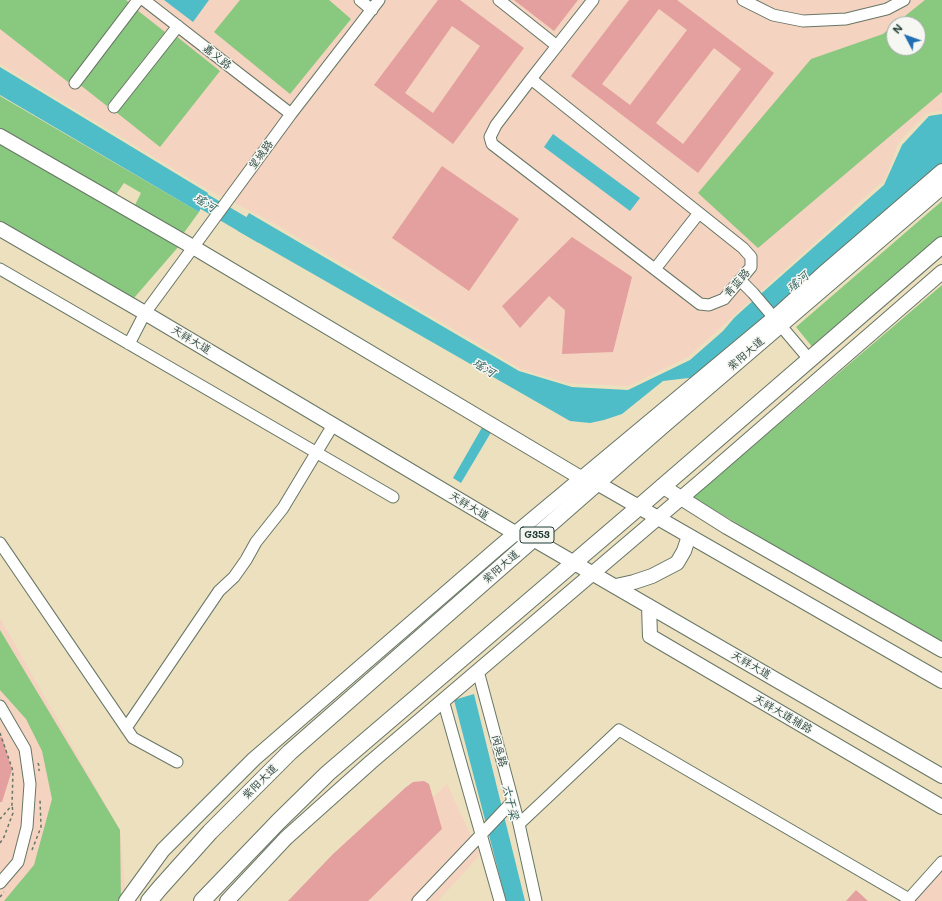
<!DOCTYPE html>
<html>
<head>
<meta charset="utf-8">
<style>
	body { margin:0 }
	#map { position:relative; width:942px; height:901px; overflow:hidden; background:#ece0bf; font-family:Mali,sans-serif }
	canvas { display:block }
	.north { position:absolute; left:886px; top:16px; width:40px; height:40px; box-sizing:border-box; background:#f6f6f2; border:1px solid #a0aca6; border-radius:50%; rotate:311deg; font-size:11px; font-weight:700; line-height:16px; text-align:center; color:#1f3d34 }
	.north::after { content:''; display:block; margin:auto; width:14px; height:18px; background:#1f6fb2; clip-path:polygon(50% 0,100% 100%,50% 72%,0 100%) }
</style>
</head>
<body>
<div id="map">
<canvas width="942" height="901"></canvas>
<div class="north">N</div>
</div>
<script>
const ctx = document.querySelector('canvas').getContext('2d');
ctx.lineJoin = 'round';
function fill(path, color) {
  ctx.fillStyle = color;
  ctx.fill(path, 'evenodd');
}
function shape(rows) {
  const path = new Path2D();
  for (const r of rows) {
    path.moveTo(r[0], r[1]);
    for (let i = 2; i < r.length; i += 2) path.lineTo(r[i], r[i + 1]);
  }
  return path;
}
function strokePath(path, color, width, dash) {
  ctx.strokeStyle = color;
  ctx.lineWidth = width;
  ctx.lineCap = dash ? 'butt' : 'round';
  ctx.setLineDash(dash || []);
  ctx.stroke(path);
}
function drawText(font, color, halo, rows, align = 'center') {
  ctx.font = font + ' Mali,"LXGW WenKai TC",sans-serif';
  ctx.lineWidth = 3;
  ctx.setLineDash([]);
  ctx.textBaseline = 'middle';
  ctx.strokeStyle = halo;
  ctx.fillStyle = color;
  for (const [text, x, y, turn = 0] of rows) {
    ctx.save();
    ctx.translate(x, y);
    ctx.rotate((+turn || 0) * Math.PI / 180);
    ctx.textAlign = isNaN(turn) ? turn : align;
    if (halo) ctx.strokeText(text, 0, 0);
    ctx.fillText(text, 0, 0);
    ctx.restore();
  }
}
const built = shape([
	[0,0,942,0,942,111,927,113,898,143,886,178,688,357,629,386,567,383,521,369,268,220,207,189,0,64],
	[894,24,918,24,918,48,894,48],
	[0,618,120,830,126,901,0,901],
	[447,784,480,855,438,901,322,901],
	[942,869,942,901,913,901]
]);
const green = shape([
	[0,0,126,0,130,3,68,82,0,29],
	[240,0,329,0,351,19,290,94,214,32],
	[925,0,942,0,942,92,758,248,698,193,811,59,883,34,894,25,894,48,918,48,918,24,895,24],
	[137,10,165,32,107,106,79,84],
	[176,36,220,71,160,147,116,112],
	[0,96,199,212,183,234,134,207,141,193,124,183,115,196,0,128],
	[0,142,179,246,134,298,0,221],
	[942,201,942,238,814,349,796,327],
	[942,285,942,646,693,497],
	[0,630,120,830,121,901,4,901,34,865,52,799,42,751,26,719,0,690]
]);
const water = shape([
	[164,0,209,0,193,22],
	[0,67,208,193,199,212,0,95],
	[942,114,942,167,697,377,663,381,622,414,604,420,590,423,570,421,238,231,249,213,519,371,572,387,628,390,690,360,723,331,734,318,746,307,884,185,902,145,929,116],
	[553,134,640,198,630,211,544,147],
	[484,424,493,429,461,483,453,478],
	[474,694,525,901,506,901,454,700]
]);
const river = shape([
	[186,191,261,235]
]);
const building = shape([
	[438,0,460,0,524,48,453,144,374,85],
	[452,26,480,46,433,113,405,93],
	[514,0,578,0,554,31],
	[629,0,677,0,774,73,698,173,571,76],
	[659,9,687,30,630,105,602,84],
	[714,48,741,69,683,144,656,123],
	[442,166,519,219,469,291,392,238],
	[572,237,632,277,613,352,562,354,565,310,549,296,520,328,502,306],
	[0,737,2,737,12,770,2,802,0,802],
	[424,781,429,784,442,829,368,901,288,901,333,854,405,788,413,782],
	[856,890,868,901,846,901]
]);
const path = shape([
	[0,733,13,771,12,805,0,819],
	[38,763,39,766,39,771],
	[0,843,4,837,13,813,12,805],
	[32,850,41,827,40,799],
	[0,897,4,892]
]);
const minor = shape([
	[144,0,291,114],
	[360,0,372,10],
	[499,0,557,46],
	[743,0,773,15,803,21,846,19,887,9,904,0],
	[531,79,743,248,751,257,751,267,724,299,709,305,700,304,492,144,490,137,496,125,531,79,557,46,593,0],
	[75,83,138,0],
	[114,107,178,26],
	[0,269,393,497],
	[655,269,699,213],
	[740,280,753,293,809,359],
	[129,344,145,313,291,114,379,0],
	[0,543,133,738,177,762],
	[478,671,519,824,536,901],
	[443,700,500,901],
	[0,706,25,749,30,784,27,827,18,862,0,883],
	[126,728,219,591,234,577,246,560,256,542,283,508,333,425],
	[519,824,619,730,909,899],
	[418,901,513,801],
	[907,901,942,862]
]);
const major = shape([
	[0,136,193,247,581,478,597,483,942,681],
	[0,229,145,313,515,533,533,539,942,776],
	[662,486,727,527,942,650],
	[616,586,634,582,652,576,677,563,684,551,689,536],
	[649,606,650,636,942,807],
	[126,901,163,850,254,759,499,547,774,318,827,270,942,171],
	[227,901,286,838,371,762,707,476,942,272]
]);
const highway = shape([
	[149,901,159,889,210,832,290,752,662,426,942,186],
	[202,901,278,822,328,773,639,507,942,245]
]);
const shields = [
	[537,535,34]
];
const shieldNames = [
	["G353",537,535]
];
const streetNames = [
	["嘉义路",217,57,38],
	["望城路",261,155,-54],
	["青蓝路",737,283,-49],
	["天祥大道",191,340,31],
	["紫阳大道",746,354,-41],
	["天祥大道",469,506,31],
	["紫阳大道",501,567,-41],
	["天祥大道",751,665,30],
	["天祥大道辅路",783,714,30],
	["闵吴路",499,751,75],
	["紫阳大道",260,782,-45]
];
const waterNames = [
	["瑶河",205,203,31],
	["瑶河",798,282,-41],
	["瑶河",484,368,31],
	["六干梁",510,802,76]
];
fill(built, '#f4d3c0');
fill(green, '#88c87f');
fill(water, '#4fbdc7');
strokePath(river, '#4fbdc7', 16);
fill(building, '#e3a09e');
strokePath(minor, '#677665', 13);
strokePath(major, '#677665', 16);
strokePath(highway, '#677665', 18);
strokePath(path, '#677665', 1.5, [3, 3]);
strokePath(minor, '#fff', 11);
strokePath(major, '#fff', 14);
strokePath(highway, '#fff', 16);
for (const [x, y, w] of shields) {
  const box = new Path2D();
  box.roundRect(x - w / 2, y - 8, w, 16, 3);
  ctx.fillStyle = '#f6f6f2';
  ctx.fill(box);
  strokePath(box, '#1f3d34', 1);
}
drawText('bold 10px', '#1f3d34', null, shieldNames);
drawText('11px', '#1f3d34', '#f6f6f2', streetNames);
drawText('italic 12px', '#2b5d59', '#f6f6f2', waterNames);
</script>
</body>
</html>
